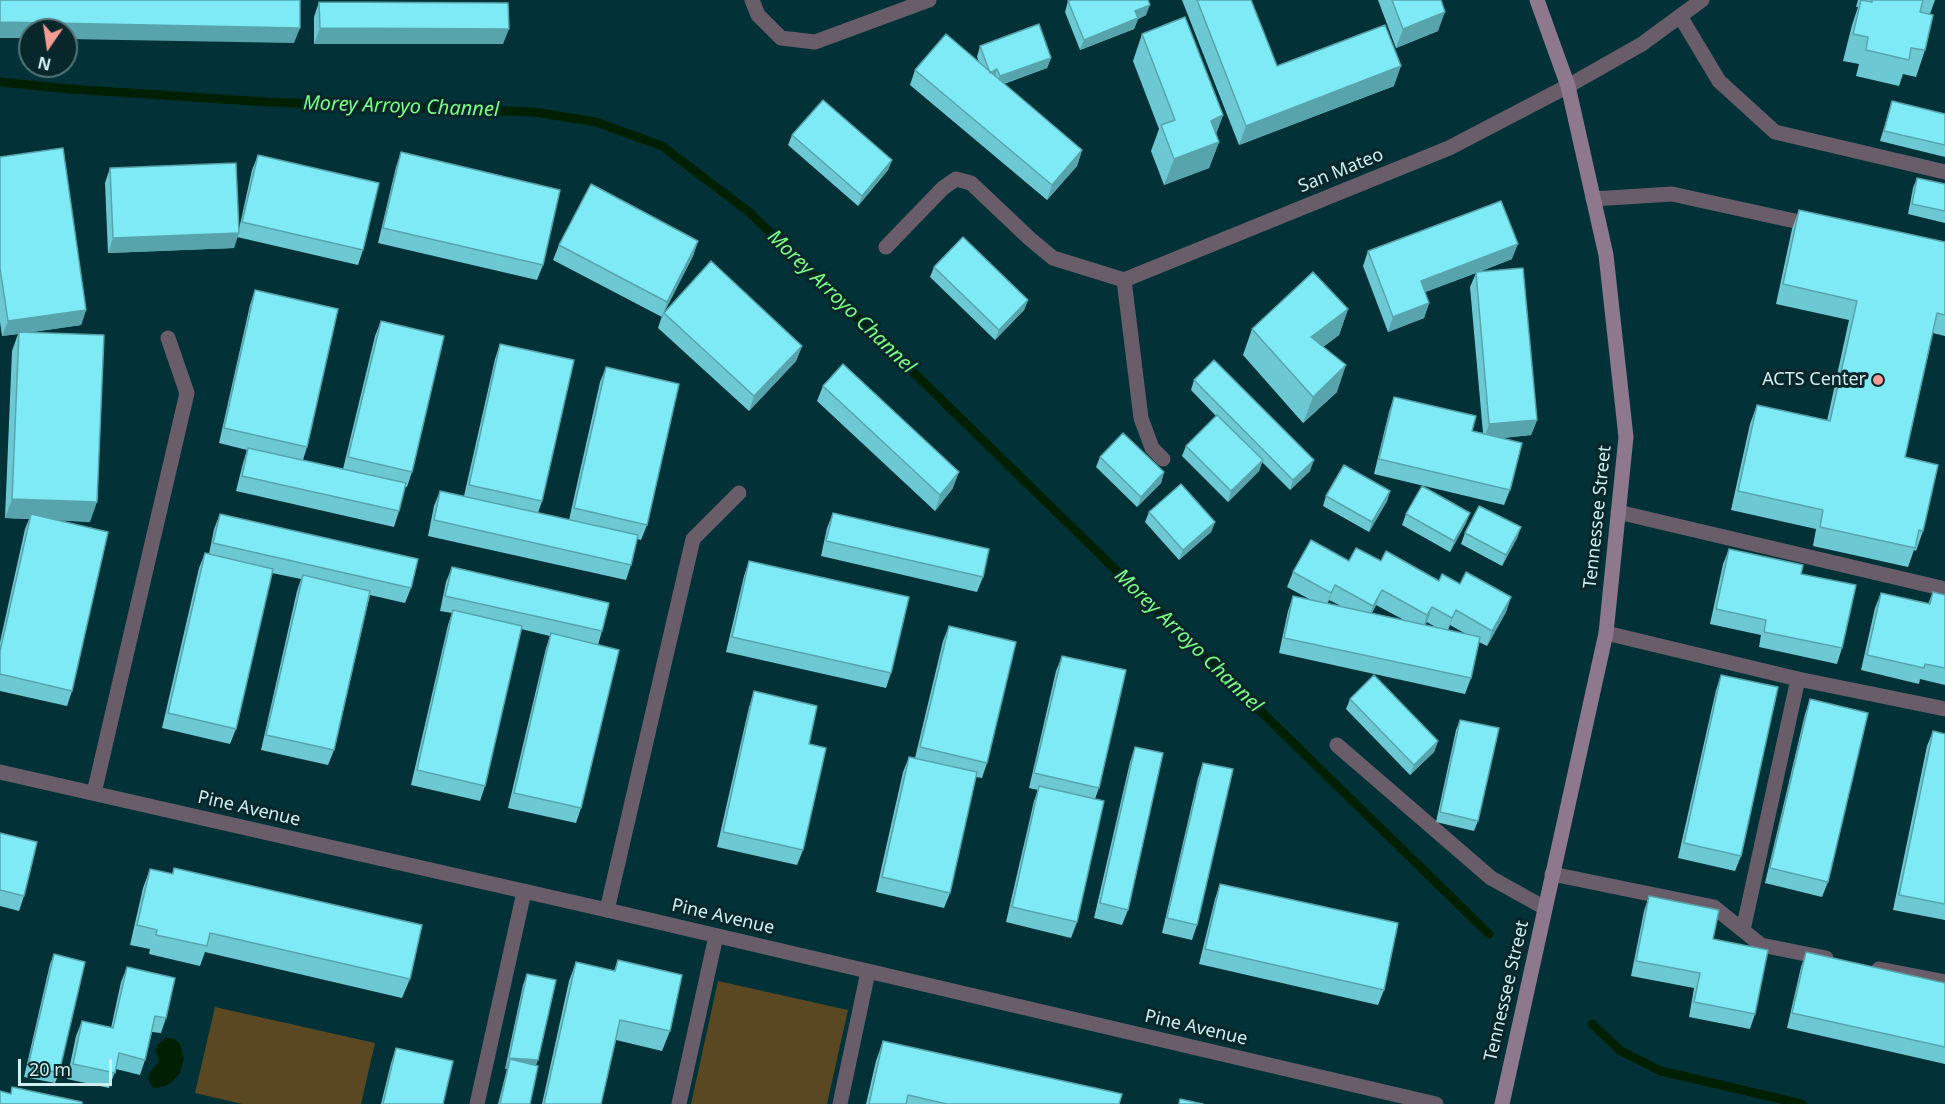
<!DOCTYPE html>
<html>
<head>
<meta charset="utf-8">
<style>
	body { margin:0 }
	#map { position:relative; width:1945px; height:1104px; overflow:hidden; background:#023237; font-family:"Noto Sans",sans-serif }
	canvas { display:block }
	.north { position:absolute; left:18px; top:18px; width:60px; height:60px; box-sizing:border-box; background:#07272a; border:2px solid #577679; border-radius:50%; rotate:193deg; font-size:16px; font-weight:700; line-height:24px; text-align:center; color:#d0edf0 }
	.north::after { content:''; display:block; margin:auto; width:21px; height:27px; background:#f59c94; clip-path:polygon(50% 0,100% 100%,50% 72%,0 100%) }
	.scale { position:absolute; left:18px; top:1059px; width:94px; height:27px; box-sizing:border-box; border:3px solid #d0edf0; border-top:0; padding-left:8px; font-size:18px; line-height:21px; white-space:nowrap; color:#d0edf0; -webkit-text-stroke:4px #07272a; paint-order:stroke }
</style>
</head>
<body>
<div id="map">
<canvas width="1945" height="1104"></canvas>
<div class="north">N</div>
<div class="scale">20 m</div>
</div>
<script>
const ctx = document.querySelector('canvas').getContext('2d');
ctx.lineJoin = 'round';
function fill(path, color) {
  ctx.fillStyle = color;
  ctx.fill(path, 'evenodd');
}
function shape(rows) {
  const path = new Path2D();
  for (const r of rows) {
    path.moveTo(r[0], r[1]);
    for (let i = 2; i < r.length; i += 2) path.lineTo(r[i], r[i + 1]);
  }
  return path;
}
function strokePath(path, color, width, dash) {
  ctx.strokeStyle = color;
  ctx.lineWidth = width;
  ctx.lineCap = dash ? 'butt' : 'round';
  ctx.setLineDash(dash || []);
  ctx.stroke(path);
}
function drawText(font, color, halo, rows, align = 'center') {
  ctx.font = font + ' "Noto Sans",sans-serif';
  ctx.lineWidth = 6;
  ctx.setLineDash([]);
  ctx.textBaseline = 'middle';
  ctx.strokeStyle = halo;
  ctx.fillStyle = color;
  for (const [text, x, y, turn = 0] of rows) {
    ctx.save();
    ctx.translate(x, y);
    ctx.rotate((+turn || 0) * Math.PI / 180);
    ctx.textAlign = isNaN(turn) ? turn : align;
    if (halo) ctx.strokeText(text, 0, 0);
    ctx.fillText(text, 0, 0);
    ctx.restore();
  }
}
const green = shape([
	[718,981,848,1010,827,1104,691,1104],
	[215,1007,375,1043,361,1104,242,1104,195,1093]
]);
const water = shape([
	[166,1038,175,1039,180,1044,184,1059,180,1073,174,1080,166,1086,156,1088,152,1087,148,1078,149,1074,159,1061,156,1051,157,1045]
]);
const stream = shape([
	[0,82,70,89,267,102,534,112,596,122,662,146,749,212,1489,934],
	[1592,1024,1621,1051,1661,1071,1802,1104]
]);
const service = shape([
	[752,0,758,15,781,38,815,42,929,0],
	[1680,16,1719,81,1775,132,1945,172],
	[1593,199,1672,194,1813,225],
	[886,247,943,188,956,179,971,183,1029,238,1053,258,1124,280,1141,418,1152,448,1163,459],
	[1618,512,1945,589],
	[1606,633,1798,679],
	[1337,745,1491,878,1545,908],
	[94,793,187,393,168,338],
	[1552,874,1714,907,1761,945,1826,958],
	[607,910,693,539,739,493],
	[1743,930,1798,679,1945,709],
	[1879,969,1945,982],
	[477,1104,524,892],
	[679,1104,716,936],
	[840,1104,868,972]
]);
const minor = shape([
	[1124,280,1449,148,1568,86,1642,44,1702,0],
	[0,772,607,910,1436,1104]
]);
const secondary = shape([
	[1502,1104,1606,633,1626,437,1606,255,1568,86,1537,0]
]);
const wall = shape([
	[1182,0,1251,0,1277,66,1394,86,1239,145],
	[1378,0,1441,0,1438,31,1396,48],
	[1858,0,1935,0,1930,14,1925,50,1916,77,1903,74,1899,86,1856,76,1859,64,1843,61,1852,25,1858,7,1856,7],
	[1068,1,1146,15,1138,19,1134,29,1080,50,1065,12],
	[319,2,503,44,314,44,314,17],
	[1142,34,1223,115,1216,134,1219,142,1209,168,1164,185,1151,151,1159,129,1133,61],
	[980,46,1051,58,1047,68,1004,84,1082,150,1077,166,1047,200,910,85,915,70,979,62,977,57],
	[1892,101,1945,114,1945,157,1880,141],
	[792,135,892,160,888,170,858,206,788,145],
	[401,152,543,265,537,280,378,243,396,167],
	[258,155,363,250,358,265,237,237,234,248,108,253,105,183,110,168,239,229,252,170],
	[0,157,86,310,81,325,32,332,90,522,58,520,72,691,67,706,0,691,0,642,25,529,29,519,5,518,12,351,18,334,2,336,0,322],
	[1917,178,1945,184,1945,223,1908,214,1913,188],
	[1799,210,1945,242,1945,336,1933,333,1905,457,1923,531,1916,551,1914,550,1908,567,1813,546,1816,529,1731,510,1750,424,1757,405,1827,421,1849,320,1776,304,1792,229],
	[698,241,693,256,664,312,802,346,796,361,749,411,658,328,663,313,662,317,553,260,559,245],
	[1368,251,1512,259,1479,272,1537,420,1531,435,1502,438,1510,490,1504,505,1374,474,1389,412,1394,397,1472,431,1483,433,1470,287,1476,273,1425,292,1429,303,1424,318,1388,332,1363,266],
	[934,267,1028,300,1024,310,995,340,930,277],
	[255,290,307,447,303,460,343,469,375,336,381,321,412,472,407,487,405,486,399,511,394,527,236,491,243,463,247,450,219,443,250,305],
	[1348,309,1339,335,1323,347,1337,392,1303,423,1243,355,1252,329],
	[500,344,542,501,538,513,569,520,600,382,606,367,647,525,641,540,637,539,631,565,626,580,428,536,434,506,440,491,464,496,495,359],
	[1194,380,1310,471,1290,490,1262,462,1259,471,1228,502,1182,456,1186,446,1216,416,1191,390],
	[823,386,953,488,935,511,817,401],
	[1100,457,1164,472,1161,483,1137,507,1096,467],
	[1390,491,1387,501,1369,532,1323,506,1326,496],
	[1149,512,1215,522,1211,532,1179,560,1145,522],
	[833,513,983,577,977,592,821,556,827,528],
	[1470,513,1466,523,1450,552,1402,525,1406,514],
	[220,514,411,588,405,603,370,595,334,750,328,765,261,750,297,591,301,579,272,573,236,729,230,744,162,728,199,568,205,553,209,554,214,529],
	[1521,527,1517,538,1502,566,1461,544,1465,533],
	[1729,549,1801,574,1842,648,1837,664,1759,647,1761,635,1710,624,1723,564],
	[749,561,891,673,886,688,726,652,744,576],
	[1349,561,1439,581,1460,584,1511,597,1506,612,1487,646,1479,642,1471,678,1465,694,1279,653,1288,611,1293,596,1311,600,1287,587,1293,572],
	[1329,600,1341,606,1328,603],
	[1376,605,1404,620,1372,613],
	[1427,622,1437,628,1425,625],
	[1450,625,1466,634,1448,630],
	[452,567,602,631,598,645,581,808,576,823,508,808,546,648,550,636,521,629,485,786,480,801,411,785,448,625,452,613,440,611,446,582],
	[1933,592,1945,595,1945,685,1920,679,1919,684,1861,670,1875,608,1881,593,1928,604],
	[949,626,987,763,982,778,976,777,950,893,944,908,876,892,903,772,909,757,915,758,943,641],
	[1062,656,1099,788,1095,799,1077,922,1071,938,1006,922,1034,801,1038,790,1029,788,1056,671],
	[1721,675,1741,856,1735,871,1678,858,1716,690],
	[754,691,809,744,803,850,797,865,717,847,749,707],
	[1350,699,1438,741,1434,752,1410,775,1346,709],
	[1810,699,1828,882,1822,897,1765,883,1805,714],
	[1460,720,1478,821,1474,831,1436,822,1456,730],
	[1933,731,1945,734,1945,920,1893,910,1927,746],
	[1135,747,1128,910,1122,925,1094,918,1130,762],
	[1203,763,1197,925,1192,940,1162,933,1198,778],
	[0,833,24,896,19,911,0,906],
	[174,868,410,979,402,998,205,952,200,966,149,954,150,949,130,945,143,888,150,869,172,874],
	[1220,884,1384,990,1378,1005,1199,964,1215,899],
	[1649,896,1755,1014,1750,1029,1689,1017,1694,988,1631,976,1644,911],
	[1806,952,1945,983,1945,1064,1787,1028,1801,967],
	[54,954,59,1073,55,1083,24,1077,50,964],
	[618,960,670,1031,662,1051,616,1040,601,1104,542,1104,569,981,576,962,614,971],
	[127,967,166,1018,161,1033,152,1032,145,1060,140,1075,116,1069,109,1088,67,1079,76,1036,82,1021,111,1028,121,982],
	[527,974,536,1065,530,1104,498,1104,507,1069,505,1069,523,985],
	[883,1041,1119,1104,866,1104,876,1061],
	[396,1048,443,1104,381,1104,391,1063]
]);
const shadedWall = shape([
	[1150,5,1146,15,1138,19,1134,29,1080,50,1084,40,1135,11],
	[1445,12,1438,31,1396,48,1403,29],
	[0,22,300,28,294,43,66,39,66,30,30,30,30,38,0,38],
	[320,28,509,29,503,44,314,44],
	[1051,58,1047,68,996,86,1000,76],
	[1401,66,1394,86,1239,145,1246,126],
	[997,69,994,80,990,73],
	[1223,115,1213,141,1211,121],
	[1219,142,1209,168,1164,185,1174,159],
	[1082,150,1077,166,1047,200,1052,185],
	[892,160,888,170,858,206,862,196],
	[239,233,234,248,108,253,113,238],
	[698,241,693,256,662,317,667,302],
	[1518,244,1512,259,1415,296,1421,281],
	[1028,300,1024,310,995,340,999,330],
	[1429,303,1424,318,1388,332,1393,317],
	[1348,309,1339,335,1301,363,1311,337],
	[86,310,81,325,19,334,19,332,18,334,2,336,8,321],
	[802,346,796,361,749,411,754,396],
	[1346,365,1337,392,1303,423,1313,397],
	[1537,420,1531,435,1484,440,1489,424],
	[1263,460,1259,471,1228,502,1231,491],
	[1314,460,1310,471,1290,490,1293,480],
	[959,472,953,488,935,511,940,495],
	[1164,472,1161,483,1137,507,1141,497],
	[1390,491,1387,501,1369,532,1372,522],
	[12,499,97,502,90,522,30,519,31,514,29,519,5,518],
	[1470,513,1466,523,1450,552,1454,541],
	[1215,522,1211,532,1179,560,1183,550],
	[1521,527,1517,538,1502,566,1506,555],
	[1335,585,1329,600,1325,608,1331,593],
	[1382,590,1376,605,1367,621,1373,606],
	[1511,597,1506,612,1487,646,1492,631],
	[1432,607,1427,622,1422,630,1427,615],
	[1456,610,1450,625,1446,633,1452,618],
	[1438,741,1434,752,1410,775,1414,765],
	[509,1058,538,1060,534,1071,510,1059,507,1069,505,1069]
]);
const building = shape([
	[0,0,300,0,300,28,0,22,0,0],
	[1072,0,1148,0,1150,5,1135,11,1138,18,1084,40,1068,1,1072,0],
	[1197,0,1251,0,1277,66,1385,25,1401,66,1246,126,1197,0],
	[1392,0,1441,0,1445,12,1403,29,1392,0],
	[1861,0,1872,2,1872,0,1923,0,1920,12,1933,15,1925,50,1911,48,1909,60,1866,50,1868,37,1853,34,1861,0],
	[319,2,508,3,509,29,320,28,319,2],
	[1185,17,1223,115,1211,121,1219,142,1174,159,1161,125,1175,120,1142,34,1185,17],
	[1039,24,1051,58,1000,76,997,69,990,73,980,46,1039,24],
	[946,34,1082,150,1052,185,915,70,946,34],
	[823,100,892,160,862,196,792,135,823,100],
	[1892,101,1945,114,1945,145,1884,131,1892,101],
	[63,148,86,310,8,321,0,268,0,157,63,148],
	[401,152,560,190,543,265,383,228,401,152],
	[258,155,379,183,363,250,242,222,258,155],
	[236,163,239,233,113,238,110,168,236,163],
	[1917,178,1945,184,1945,211,1912,204,1917,178],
	[591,184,698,241,667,302,559,245,591,184],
	[1501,201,1518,244,1421,281,1429,303,1393,317,1368,251,1501,201],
	[1799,210,1945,242,1945,315,1937,313,1905,457,1938,465,1923,531,1919,530,1915,548,1820,527,1823,510,1738,491,1757,405,1830,421,1857,301,1783,284,1799,210],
	[963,237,1028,300,999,330,934,267,963,237],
	[711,261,802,346,754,396,664,313,711,261],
	[1523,268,1537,420,1489,424,1476,272,1523,268],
	[1313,272,1348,309,1311,337,1346,365,1313,397,1252,329,1313,272],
	[255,290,338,309,307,447,224,428,255,290],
	[381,321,444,336,412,472,348,457,381,321],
	[19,332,104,335,97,502,12,499,19,332],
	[500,344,574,360,542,501,469,485,500,344],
	[1214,360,1314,460,1293,480,1194,380,1214,360],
	[843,364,959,472,940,495,823,386,843,364],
	[606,367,679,384,647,525,574,508,606,367],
	[1394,397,1476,416,1472,431,1522,443,1510,490,1379,459,1394,397],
	[1217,415,1263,460,1231,491,1186,446,1217,415],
	[1123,433,1164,472,1141,497,1100,457,1123,433],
	[248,448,406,483,399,511,242,476,248,448],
	[1344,465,1390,491,1372,522,1326,496,1344,465],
	[1181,484,1215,522,1183,550,1149,512,1181,484],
	[1422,486,1470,513,1454,541,1406,514,1422,486],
	[440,491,638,535,631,565,434,520,440,491],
	[1479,506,1521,527,1506,555,1465,533,1479,506],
	[833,513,989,549,983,577,826,541,833,513],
	[31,514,108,532,72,691,0,674,0,651,31,514],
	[220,514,418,559,411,588,213,543,220,514],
	[1311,540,1349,561,1356,548,1381,561,1386,551,1439,581,1442,574,1460,584,1466,572,1511,597,1492,631,1456,610,1452,618,1432,607,1427,615,1382,590,1373,606,1335,585,1331,593,1293,572,1311,540],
	[1729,549,1803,565,1801,574,1856,585,1842,648,1764,632,1766,620,1716,609,1729,549],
	[205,553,273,569,236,729,168,713,205,553],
	[749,561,909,597,891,673,732,637,749,561],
	[452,567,609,603,602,631,445,596,452,567],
	[303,575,370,591,334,750,266,735,303,575],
	[1933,592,1945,595,1945,668,1925,664,1924,668,1867,655,1881,593,1930,604,1933,592],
	[1293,596,1480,637,1471,678,1284,638,1293,596],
	[453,610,522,626,485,786,417,770,453,610],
	[949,626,1016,642,987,763,920,747,949,626],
	[551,633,619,650,581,808,514,793,551,633],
	[1062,656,1126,670,1099,788,1034,773,1062,656],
	[1374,675,1438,741,1414,765,1350,699,1374,675],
	[1721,675,1778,687,1741,856,1684,843,1721,675],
	[754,691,817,706,809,744,826,748,803,850,723,832,754,691],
	[1810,699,1868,713,1828,882,1770,868,1810,699],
	[1460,720,1499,728,1478,821,1440,812,1460,720],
	[1933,731,1945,734,1945,904,1899,895,1933,731],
	[1135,747,1163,753,1128,910,1100,903,1135,747],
	[909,757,977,772,950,893,882,877,909,757],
	[1203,763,1233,769,1197,925,1167,918,1203,763],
	[1039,786,1104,801,1077,922,1012,907,1039,786],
	[0,833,37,842,24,896,0,890,0,833],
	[174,868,422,925,410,979,210,933,207,946,156,935,157,930,137,925,150,869,173,874,174,868],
	[1220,884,1398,923,1384,990,1205,949,1220,884],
	[1649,896,1719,910,1713,939,1768,950,1755,1014,1694,1002,1700,973,1636,961,1649,896],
	[1806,952,1945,983,1945,1047,1792,1013,1806,952],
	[54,954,85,962,59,1073,28,1066,54,954],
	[618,960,682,975,670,1031,620,1020,601,1104,544,1104,576,962,615,971,618,960],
	[127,967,175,978,166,1018,155,1016,145,1060,119,1053,115,1073,73,1064,82,1021,113,1028,127,967],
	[527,974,556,980,538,1060,509,1058,527,974],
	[883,1041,1122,1094,1119,1104,947,1104,908,1095,906,1104,869,1104,883,1041],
	[396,1048,453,1061,443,1104,383,1104,396,1048],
	[510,1059,538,1066,530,1104,500,1104,510,1059],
	[12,1087,82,1102,82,1104,0,1104,0,1091,11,1094,12,1087],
	[1180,1099,1203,1104,1179,1104,1180,1099]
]);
const markers = [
	[1878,380,6,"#f59c94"]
];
const streetNames = [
	["San Mateo",1341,171,-22],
	["Tennessee Street",1598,517,-84],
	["Pine Avenue",249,809,13],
	["Pine Avenue",723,917,13],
	["Tennessee Street",1507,991,-77],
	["Pine Avenue",1196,1028,13]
];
const poiNames = [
	["ACTS Center",1866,380]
];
const waterNames = [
	["Morey Arroyo Channel",401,107,2],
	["Morey Arroyo Channel",841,302,44],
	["Morey Arroyo Channel",1188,641,44]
];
fill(green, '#594821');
fill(water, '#002003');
strokePath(stream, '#002003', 9);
strokePath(service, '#6a5d6a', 15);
strokePath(minor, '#6a5d6a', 15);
strokePath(secondary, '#8d788e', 15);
fill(wall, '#6cc9d4');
fill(shadedWall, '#58a4ac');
fill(building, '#7eeaf6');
strokePath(building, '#58a4ac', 1.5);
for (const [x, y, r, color] of markers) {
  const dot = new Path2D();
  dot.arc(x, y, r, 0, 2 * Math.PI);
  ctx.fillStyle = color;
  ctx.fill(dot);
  strokePath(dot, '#07272a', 2);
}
drawText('18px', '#d0edf0', '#07272a', streetNames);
drawText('18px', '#d0edf0', '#07272a', poiNames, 'right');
drawText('italic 20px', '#7cfe85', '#07272a', waterNames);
</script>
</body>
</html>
